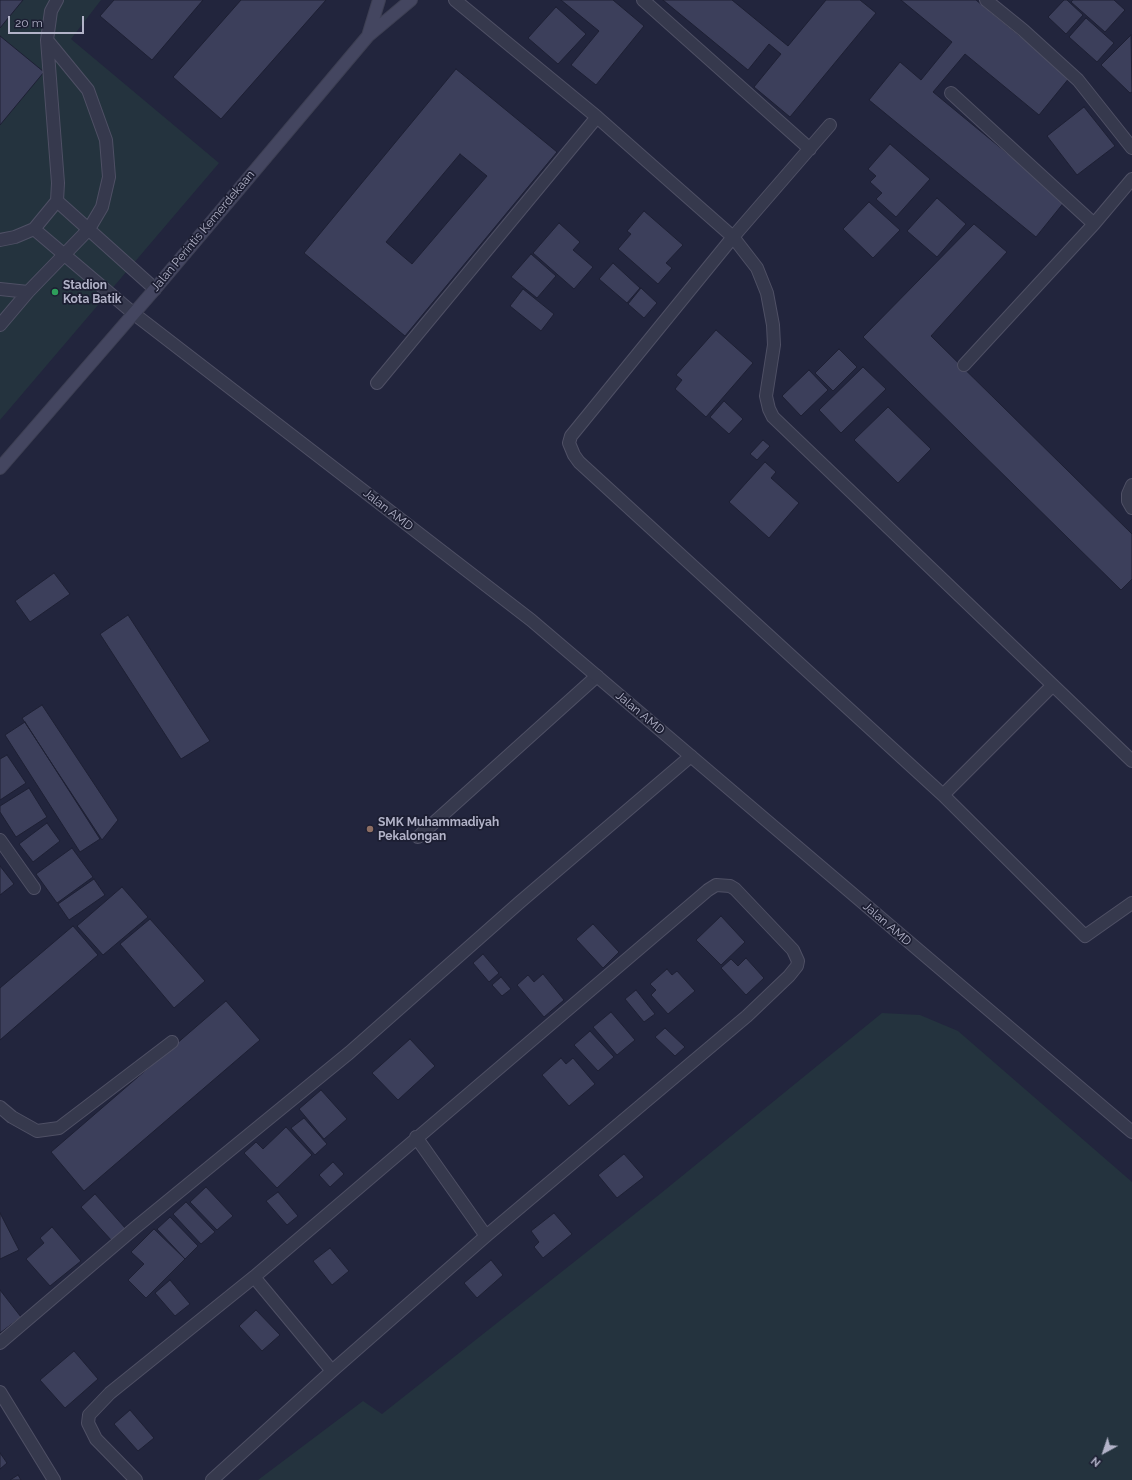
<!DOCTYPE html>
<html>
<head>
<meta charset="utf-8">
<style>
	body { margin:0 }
	#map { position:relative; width:1132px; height:1480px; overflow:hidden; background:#22253d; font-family:Raleway,sans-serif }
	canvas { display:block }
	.north { position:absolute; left:1084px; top:1432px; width:40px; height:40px; -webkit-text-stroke:3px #1c1e32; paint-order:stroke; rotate:220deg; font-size:11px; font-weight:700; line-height:16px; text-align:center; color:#b2b3c8 }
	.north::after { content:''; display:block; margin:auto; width:14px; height:18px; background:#b2b3c8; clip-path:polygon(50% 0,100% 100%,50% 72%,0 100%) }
	.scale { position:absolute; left:8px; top:16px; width:76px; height:18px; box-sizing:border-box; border:2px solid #b2b3c8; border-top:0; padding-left:5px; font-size:12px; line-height:14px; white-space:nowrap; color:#b2b3c8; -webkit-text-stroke:3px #1c1e32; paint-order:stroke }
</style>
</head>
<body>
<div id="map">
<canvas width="1132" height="1480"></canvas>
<div class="north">N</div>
<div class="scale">20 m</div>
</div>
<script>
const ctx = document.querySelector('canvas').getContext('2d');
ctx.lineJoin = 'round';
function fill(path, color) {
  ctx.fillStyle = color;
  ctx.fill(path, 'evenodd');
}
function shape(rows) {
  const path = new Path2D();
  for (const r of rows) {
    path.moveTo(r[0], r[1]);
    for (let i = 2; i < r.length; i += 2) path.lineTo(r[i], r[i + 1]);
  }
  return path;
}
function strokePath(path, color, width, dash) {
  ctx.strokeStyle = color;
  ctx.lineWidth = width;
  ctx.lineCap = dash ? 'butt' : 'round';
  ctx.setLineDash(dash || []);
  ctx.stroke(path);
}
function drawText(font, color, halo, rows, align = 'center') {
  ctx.font = font + ' Raleway,sans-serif';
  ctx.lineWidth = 3.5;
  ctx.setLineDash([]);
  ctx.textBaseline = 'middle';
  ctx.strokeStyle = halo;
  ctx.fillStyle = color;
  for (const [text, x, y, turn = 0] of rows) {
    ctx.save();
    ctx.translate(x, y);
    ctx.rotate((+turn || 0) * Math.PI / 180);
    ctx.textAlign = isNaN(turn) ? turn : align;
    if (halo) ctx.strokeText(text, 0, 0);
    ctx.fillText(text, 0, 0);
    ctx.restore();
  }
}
const green = shape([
	[0,0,101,0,71,39,219,163,0,420],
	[882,1013,920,1015,958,1031,1132,1182,1132,1480,258,1480,363,1401,382,1414,660,1194]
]);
const building = shape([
	[0,0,23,0,0,28,0,0],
	[114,0,203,0,152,60,100,16,114,0],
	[241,0,326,0,221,119,173,77,241,0],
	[561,0,613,0,644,26,596,85,571,65,599,31,561,0],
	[663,0,732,0,788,46,826,0,860,0,876,13,790,117,754,87,781,54,769,44,748,70,663,0],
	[901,0,976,0,1070,77,1039,115,965,54,933,92,1065,201,1036,237,869,100,900,62,921,80,952,42,901,0],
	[1064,0,1067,0,1083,15,1066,34,1048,17,1064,0],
	[1073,0,1114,0,1125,10,1105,32,1071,2,1073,0],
	[556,7,586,34,558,64,528,38,556,7],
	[1086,18,1114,43,1097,62,1069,37,1086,18],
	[1131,35,1132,92,1130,93,1101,65,1131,35],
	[0,36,44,72,0,125,0,36],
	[456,69,557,152,405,336,304,253,456,69],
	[460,154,487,176,412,264,386,242,460,154],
	[1084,107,1115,146,1077,175,1047,136,1084,107],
	[890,144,930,179,896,217,876,199,882,193,870,182,876,176,868,169,890,144],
	[937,198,966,224,937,257,907,231,937,198],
	[869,202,900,230,873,258,843,229,869,202],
	[644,211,683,245,666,263,672,268,658,284,618,249,631,234,627,231,644,211],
	[559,223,580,242,573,250,593,267,574,289,533,253,559,223],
	[974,224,1007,252,931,336,1132,534,1132,579,1121,590,863,337,974,224],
	[531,254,556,276,537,298,511,277,531,254],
	[613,263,640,288,627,303,599,279,613,263],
	[641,288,657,303,644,318,628,304,641,288],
	[523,289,554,314,541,331,510,306,523,289],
	[716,330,753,363,706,417,675,389,682,380,676,375,716,330],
	[839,349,857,367,833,391,815,373,839,349],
	[863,367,886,389,841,433,819,410,863,367],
	[809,370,828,390,801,416,782,396,809,370],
	[724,401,743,419,729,434,710,417,724,401],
	[888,407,931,449,898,483,854,440,888,407],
	[763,440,770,446,757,460,750,454,763,440],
	[765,462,776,472,771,478,799,503,769,538,729,502,765,462],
	[54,573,70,594,30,622,15,601,54,573],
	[128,615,210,741,181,759,100,634,128,615],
	[42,705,118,820,102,840,22,718,42,705],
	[25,722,100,839,80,852,5,735,25,722],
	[7,755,26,783,0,800,0,759,7,755],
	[29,788,47,817,16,837,0,812,0,806,29,788],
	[47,823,60,841,33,862,19,844,47,823],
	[72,848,93,877,57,903,36,874,72,848],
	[0,866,14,884,0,895,0,866],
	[94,879,105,895,69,920,58,904,94,879],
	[122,887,148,917,103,955,77,926,122,887],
	[721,916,745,942,721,965,696,940,721,916],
	[150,919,205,981,174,1008,120,944,150,919],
	[593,924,619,952,603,968,576,939,593,924],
	[73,926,98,955,0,1040,0,988,73,926],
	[483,954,499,973,489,982,473,963,483,954],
	[746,958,764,978,746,995,721,968,731,959,738,966,746,958],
	[667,969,672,975,677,971,695,991,668,1014,651,995,656,990,650,984,667,969],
	[543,974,564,1000,544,1017,517,985,528,975,534,982,543,974],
	[501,977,511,989,502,996,492,985,501,977],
	[636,990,655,1014,644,1022,625,999,636,990],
	[226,1001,260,1040,84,1191,51,1152,226,1001],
	[611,1012,635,1040,617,1055,593,1027,611,1012],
	[665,1028,685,1047,675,1056,655,1037,665,1028],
	[590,1031,614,1057,598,1071,574,1045,590,1031],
	[410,1039,435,1066,398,1100,372,1073,410,1039],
	[561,1058,566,1064,573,1058,595,1084,569,1106,542,1075,561,1058],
	[321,1090,347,1119,324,1139,299,1109,321,1090],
	[304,1118,327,1144,315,1155,291,1128,304,1118],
	[286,1127,312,1155,277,1188,244,1153,256,1142,263,1149,286,1127],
	[624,1154,644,1177,617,1198,598,1175,624,1154],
	[333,1162,344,1174,330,1187,319,1175,333,1162],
	[206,1187,233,1216,217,1230,190,1202,206,1187],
	[278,1192,298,1216,287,1225,266,1201,278,1192],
	[95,1194,126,1229,112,1241,81,1207,95,1194],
	[186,1202,215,1232,201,1244,173,1214,186,1202],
	[0,1213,19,1250,0,1259,0,1213],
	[554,1213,572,1234,543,1258,534,1247,539,1242,531,1231,554,1213],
	[170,1217,198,1246,185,1259,157,1229,170,1217],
	[52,1227,81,1261,50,1286,26,1259,44,1243,40,1238,52,1227],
	[154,1229,185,1259,146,1298,128,1280,144,1264,131,1252,154,1229],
	[330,1248,349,1271,332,1285,313,1261,330,1248],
	[491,1260,503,1275,477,1298,464,1283,491,1260],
	[170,1280,190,1304,175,1316,155,1293,170,1280],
	[0,1290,21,1317,0,1333,0,1290],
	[256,1310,280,1335,262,1351,239,1326,256,1310],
	[74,1351,98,1379,65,1408,40,1380,74,1351],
	[130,1410,154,1438,138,1451,114,1424,130,1410],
	[0,1453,7,1463,0,1469,0,1453],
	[18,1475,21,1480,10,1480,18,1475]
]);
const lane = shape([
	[986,0,1023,30,1078,80,1132,148],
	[951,93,1094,224],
	[57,201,155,289],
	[34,229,133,313],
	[0,240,15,237,34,229,57,201,58,183,47,40],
	[0,289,28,292],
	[0,325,28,292,89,229,102,207,109,177,106,140,88,90,47,40,51,11,57,0],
	[964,365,1094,224,1132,179],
	[1132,485,1128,494,1128,501,1132,508],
	[418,837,597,676]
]);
const street = shape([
	[455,0,597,117,733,237,757,268,767,293,773,325,774,345,766,396,769,409,773,417,1132,761],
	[643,0,810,149],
	[830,125,733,237,571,436,569,443,574,455,579,462,943,795,1085,936,1132,903],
	[133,313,531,620,1132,1132],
	[377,383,597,117],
	[943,795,1052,686],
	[0,840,34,888],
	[0,1107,12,1117,37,1131,59,1128,172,1042],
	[416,1137,486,1236],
	[254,1277,332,1371],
	[0,1343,136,1227,349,1053,520,902,691,756],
	[0,1392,54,1480],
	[136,1480,96,1439,88,1423,89,1415,110,1393,254,1277,708,890,716,885,730,886,735,889,793,950,798,961,797,966,789,976,747,1016,486,1236,332,1371,212,1480]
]);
const secondary = shape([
	[368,36,379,0],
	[0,468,155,289,368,36,411,0]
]);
const markers = [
	[55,292,4,"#2e9e5b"],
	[370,829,4,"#8d6e63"]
];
const streetNames = [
	["Jalan Perintis Kemerdekaan",203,231,-50],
	["Jalan AMD",388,510,38],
	["Jalan AMD",640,713,40],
	["Jalan AMD",887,924,41]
];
const poiNames = [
	["Stadion",63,285],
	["Kota Batik",63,299],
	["SMK Muhammadiyah",378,822],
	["Pekalongan",378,836]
];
fill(green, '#24333e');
fill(building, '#3c3f5b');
strokePath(building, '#1e2034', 1);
strokePath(lane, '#4f5065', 14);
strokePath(street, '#4f5065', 14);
strokePath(secondary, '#3d3f53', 14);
strokePath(lane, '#36394d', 12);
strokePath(street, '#36394d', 12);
strokePath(secondary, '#444660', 12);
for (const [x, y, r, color] of markers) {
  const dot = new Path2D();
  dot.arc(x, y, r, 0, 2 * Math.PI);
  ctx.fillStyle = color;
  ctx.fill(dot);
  strokePath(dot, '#1c1e32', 1.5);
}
drawText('12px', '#b2b3c8', '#1c1e32', streetNames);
drawText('bold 12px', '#b2b3c8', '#1c1e32', poiNames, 'left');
</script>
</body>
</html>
